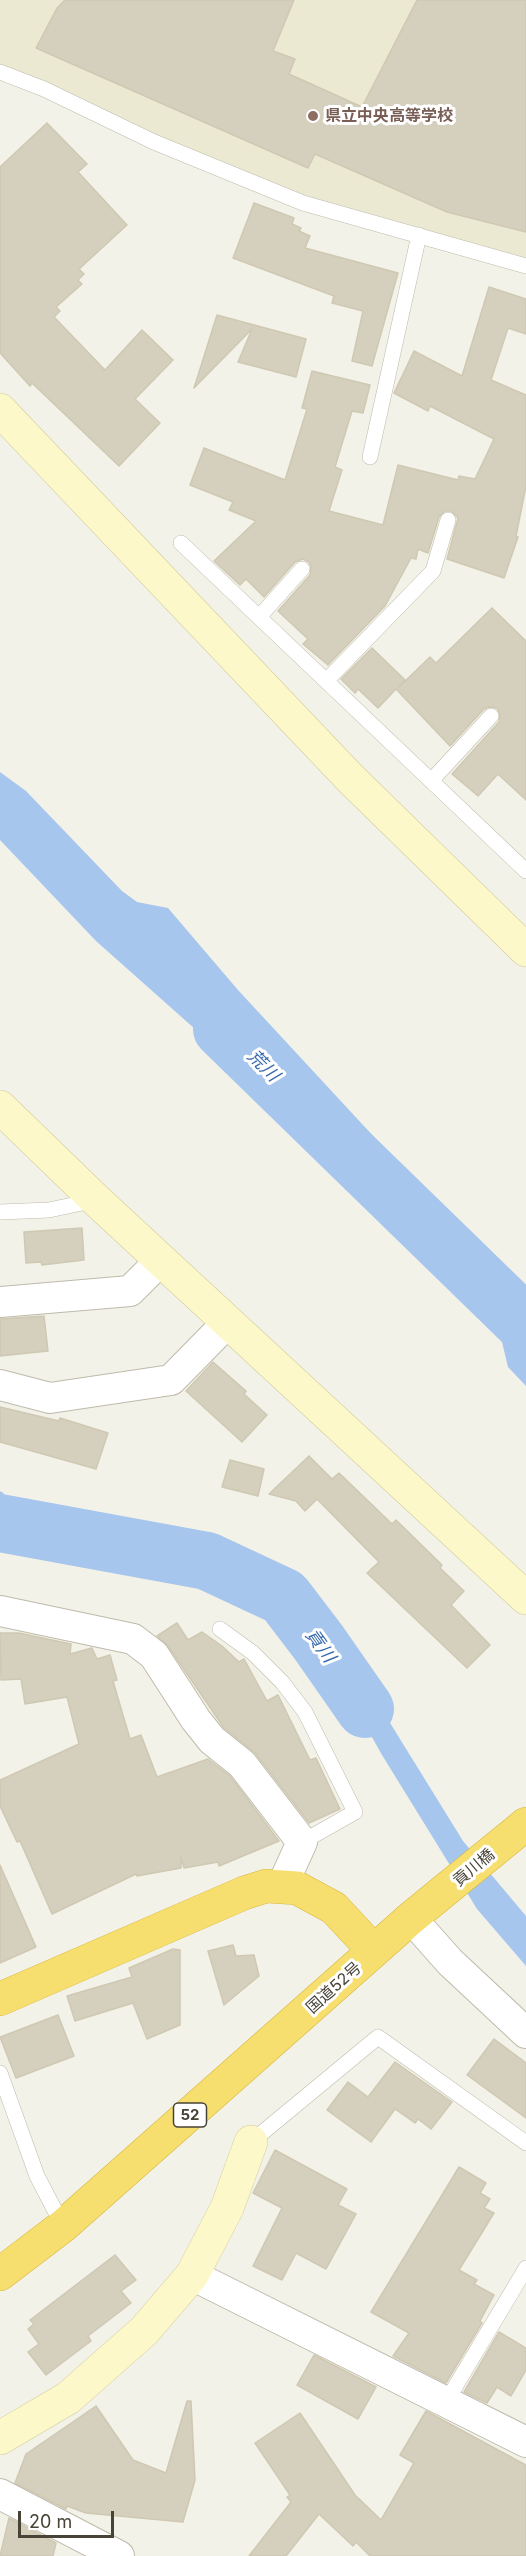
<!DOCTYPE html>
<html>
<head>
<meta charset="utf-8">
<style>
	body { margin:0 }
	#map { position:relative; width:526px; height:2556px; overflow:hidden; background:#f3f2e8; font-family:Inter,sans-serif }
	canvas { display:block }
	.scale { position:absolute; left:18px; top:2511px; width:96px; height:27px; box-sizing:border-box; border:3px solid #474337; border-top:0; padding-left:8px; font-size:18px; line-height:21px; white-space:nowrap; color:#474337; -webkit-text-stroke:4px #fff; paint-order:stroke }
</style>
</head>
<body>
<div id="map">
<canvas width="526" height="2556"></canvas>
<div class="scale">20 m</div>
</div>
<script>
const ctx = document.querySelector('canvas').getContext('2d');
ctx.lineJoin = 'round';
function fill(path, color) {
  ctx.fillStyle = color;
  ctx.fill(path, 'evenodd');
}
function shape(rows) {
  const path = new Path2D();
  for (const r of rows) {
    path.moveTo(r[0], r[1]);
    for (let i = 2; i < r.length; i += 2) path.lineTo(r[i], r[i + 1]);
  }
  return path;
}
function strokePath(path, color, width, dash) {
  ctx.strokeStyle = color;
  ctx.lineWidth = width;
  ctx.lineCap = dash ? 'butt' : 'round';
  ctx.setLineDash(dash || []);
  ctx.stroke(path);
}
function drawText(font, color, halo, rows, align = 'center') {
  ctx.font = font + ' Inter,"Noto Sans JP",sans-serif';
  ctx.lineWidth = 6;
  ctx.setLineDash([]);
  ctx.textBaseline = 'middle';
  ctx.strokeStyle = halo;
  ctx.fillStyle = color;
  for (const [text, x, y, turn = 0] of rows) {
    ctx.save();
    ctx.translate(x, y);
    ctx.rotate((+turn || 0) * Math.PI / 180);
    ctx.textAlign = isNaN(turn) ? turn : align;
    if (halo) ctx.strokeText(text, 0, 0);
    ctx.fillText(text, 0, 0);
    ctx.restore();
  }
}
const education = shape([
	[0,0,526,0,526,266,303,203,0,72]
]);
const water = shape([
	[0,772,26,791,122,891,137,902,168,908,238,990,388,1152,491,1276,526,1310,526,1386,508,1367,495,1313,466,1289,384,1202,369,1178,350,1132,335,1119,287,1086,268,1084,222,1053,96,941,0,840],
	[319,1643,379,1705,463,1841,526,1916,526,1966,477,1909,382,1755]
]);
const stream = shape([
	[0,1496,14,1525]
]);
const river = shape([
	[222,1029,526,1325],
	[0,1523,207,1561,284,1597,319,1643,365,1709]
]);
const building = shape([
	[65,0,294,0,273,51,295,59,289,74,362,107,417,0,526,0,526,232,447,212,315,154,308,168,36,48,57,8,65,0],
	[47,123,87,164,78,172,127,225,79,269,84,274,78,280,82,284,56,307,60,311,54,317,105,370,142,330,173,360,135,399,160,423,119,466,32,383,30,386,0,353,0,167,47,123],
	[254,203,294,218,292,224,301,228,299,231,310,236,305,248,398,273,372,366,352,361,363,311,332,303,334,296,233,258,254,203],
	[489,287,526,299,526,334,508,328,491,380,526,395,526,486,516,536,518,537,504,578,447,559,458,518,451,511,445,511,439,517,428,553,418,549,416,559,411,558,385,606,328,665,303,644,308,639,278,611,310,575,311,567,309,562,303,559,295,562,264,597,246,579,240,585,214,561,256,521,229,510,233,502,190,485,204,448,285,480,307,409,302,408,312,371,370,385,363,413,352,411,335,467,342,470,329,511,383,525,398,465,458,480,459,476,475,479,494,439,430,406,428,411,394,393,414,351,462,376,489,287],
	[217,315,306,339,296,377,238,362,252,329,194,388,217,315],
	[492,608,526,641,526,800,498,774,478,796,452,774,499,722,500,714,497,708,489,707,484,709,450,746,396,689,378,708,358,689,355,693,341,679,372,648,405,680,399,687,430,657,436,663,492,608],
	[82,1228,84,1260,42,1265,41,1262,26,1263,24,1232,82,1228],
	[44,1316,48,1351,0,1356,0,1319,44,1316],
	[213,1362,246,1391,244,1394,267,1415,242,1442,186,1391,213,1362],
	[0,1407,59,1421,60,1418,108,1433,96,1469,0,1442,0,1407],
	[309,1456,332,1479,339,1473,392,1524,396,1520,442,1565,440,1568,464,1591,451,1605,490,1645,467,1668,367,1573,379,1562,317,1499,305,1511,296,1501,269,1494,309,1456],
	[230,1460,264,1469,258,1496,222,1487,230,1460],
	[177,1623,188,1640,202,1632,222,1646,239,1662,244,1659,267,1701,278,1695,310,1760,316,1758,340,1809,309,1823,255,1753,224,1728,168,1646,157,1636,177,1623],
	[0,1633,19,1633,71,1644,70,1654,92,1648,97,1659,110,1655,117,1680,113,1681,130,1739,141,1735,157,1777,208,1759,230,1776,279,1841,219,1866,218,1862,184,1868,181,1857,181,1868,137,1876,136,1874,52,1914,20,1841,17,1842,0,1806,0,1780,79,1744,67,1697,25,1704,21,1679,1,1680,0,1633],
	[0,1865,36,1947,0,1963,0,1865],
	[233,1945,236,1956,254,1955,259,1976,224,2005,208,1951,233,1945],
	[173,1949,180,1950,180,2025,147,2039,133,2003,75,2021,67,1996,132,1977,129,1968,173,1949],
	[58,2015,74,2056,16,2078,0,2037,58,2015],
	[494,2039,526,2063,526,2118,467,2075,494,2039],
	[395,2062,452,2102,431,2129,418,2119,415,2123,395,2109,371,2142,327,2110,348,2082,368,2097,395,2062],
	[275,2150,347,2189,338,2205,356,2214,326,2269,296,2253,282,2280,253,2266,282,2208,253,2193,275,2150],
	[459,2167,486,2183,480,2193,490,2199,484,2208,494,2213,459,2270,477,2280,474,2284,494,2295,480,2321,482,2323,446,2383,393,2356,409,2333,371,2312,459,2167],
	[115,2255,136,2280,121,2291,131,2303,88,2336,91,2341,46,2375,28,2352,39,2344,28,2329,34,2324,30,2320,115,2255],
	[499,2332,526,2348,526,2370,511,2396,497,2387,487,2403,464,2392,499,2332],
	[314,2355,376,2387,358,2419,297,2385,314,2355],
	[187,2401,191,2401,195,2480,183,2522,86,2513,67,2506,66,2509,15,2483,26,2454,96,2406,133,2460,166,2473,187,2401],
	[426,2411,526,2465,526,2556,370,2556,356,2542,353,2546,319,2514,286,2556,249,2556,291,2502,287,2497,290,2495,255,2443,300,2413,355,2495,381,2520,414,2463,400,2455,426,2411],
	[9,2518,56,2543,53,2556,0,2556,9,2518]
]);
const lane = shape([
	[0,72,44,89,154,142,303,203,526,266],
	[370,457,419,235],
	[181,543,526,871],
	[259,617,302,569],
	[326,681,433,571,448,520],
	[431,781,491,716],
	[0,1212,49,1210,96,1200],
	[220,1629,253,1653,282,1682,305,1712,355,1812,302,1842],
	[0,2073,37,2176,63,2226],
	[251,2142,378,2037,526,2143],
	[446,2402,526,2268]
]);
const street = shape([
	[0,1302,130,1291,161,1260],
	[0,1385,50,1398,171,1380,228,1322],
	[0,1611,133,1639,154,1655,196,1720,212,1740,242,1764,302,1842,282,1886],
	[411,1918,450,1962,526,2033],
	[192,2275,526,2442],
	[0,2494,119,2556]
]);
const secondary = shape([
	[0,410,350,778,526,950],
	[0,1107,96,1200,526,1598],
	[0,2438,68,2398,144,2331,192,2275,227,2208,251,2142]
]);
const highway = shape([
	[0,1999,244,1893,266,1886,297,1888,334,1908,374,1951],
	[0,2274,63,2226,411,1918,526,1824]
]);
const markers = [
	[313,116,6,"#8d6e63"]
];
const shields = [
	[190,2115,33]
];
const shieldNames = [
	["52",190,2115]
];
const educationNames = [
	["県立中央高等学校",325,116]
];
const streetNames = [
	["貢川橋",474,1868,-40],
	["国道52号",334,1988,-42]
];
const waterNames = [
	["荒川",263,1066,45],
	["貢川",320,1646,54]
];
fill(education, '#ece9d3');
fill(water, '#a7c6ed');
strokePath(stream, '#a7c6ed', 9);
strokePath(river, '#a7c6ed', 58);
fill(building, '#d5cfbe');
strokePath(building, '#cfc8b2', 1.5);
strokePath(lane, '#bebbab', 16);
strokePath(street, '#bebbab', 32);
strokePath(secondary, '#d1cb9a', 34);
strokePath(highway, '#d7b63f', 34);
strokePath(lane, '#fff', 15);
strokePath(street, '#fff', 30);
strokePath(secondary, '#fcf8ca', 33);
strokePath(highway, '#f7df6f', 33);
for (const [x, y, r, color] of markers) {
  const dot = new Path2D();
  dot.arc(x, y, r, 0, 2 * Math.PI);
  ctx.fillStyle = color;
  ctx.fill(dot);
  strokePath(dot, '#fff', 2);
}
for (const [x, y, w] of shields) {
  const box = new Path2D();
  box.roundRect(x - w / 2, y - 12, w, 24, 4.5);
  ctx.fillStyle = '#fff';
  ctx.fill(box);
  strokePath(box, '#474337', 1.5);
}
drawText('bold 15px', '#474337', null, shieldNames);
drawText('bold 16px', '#785e54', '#fff', educationNames, 'left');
drawText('16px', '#474337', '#fff', streetNames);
drawText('italic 18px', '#3568ae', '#fff', waterNames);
</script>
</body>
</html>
